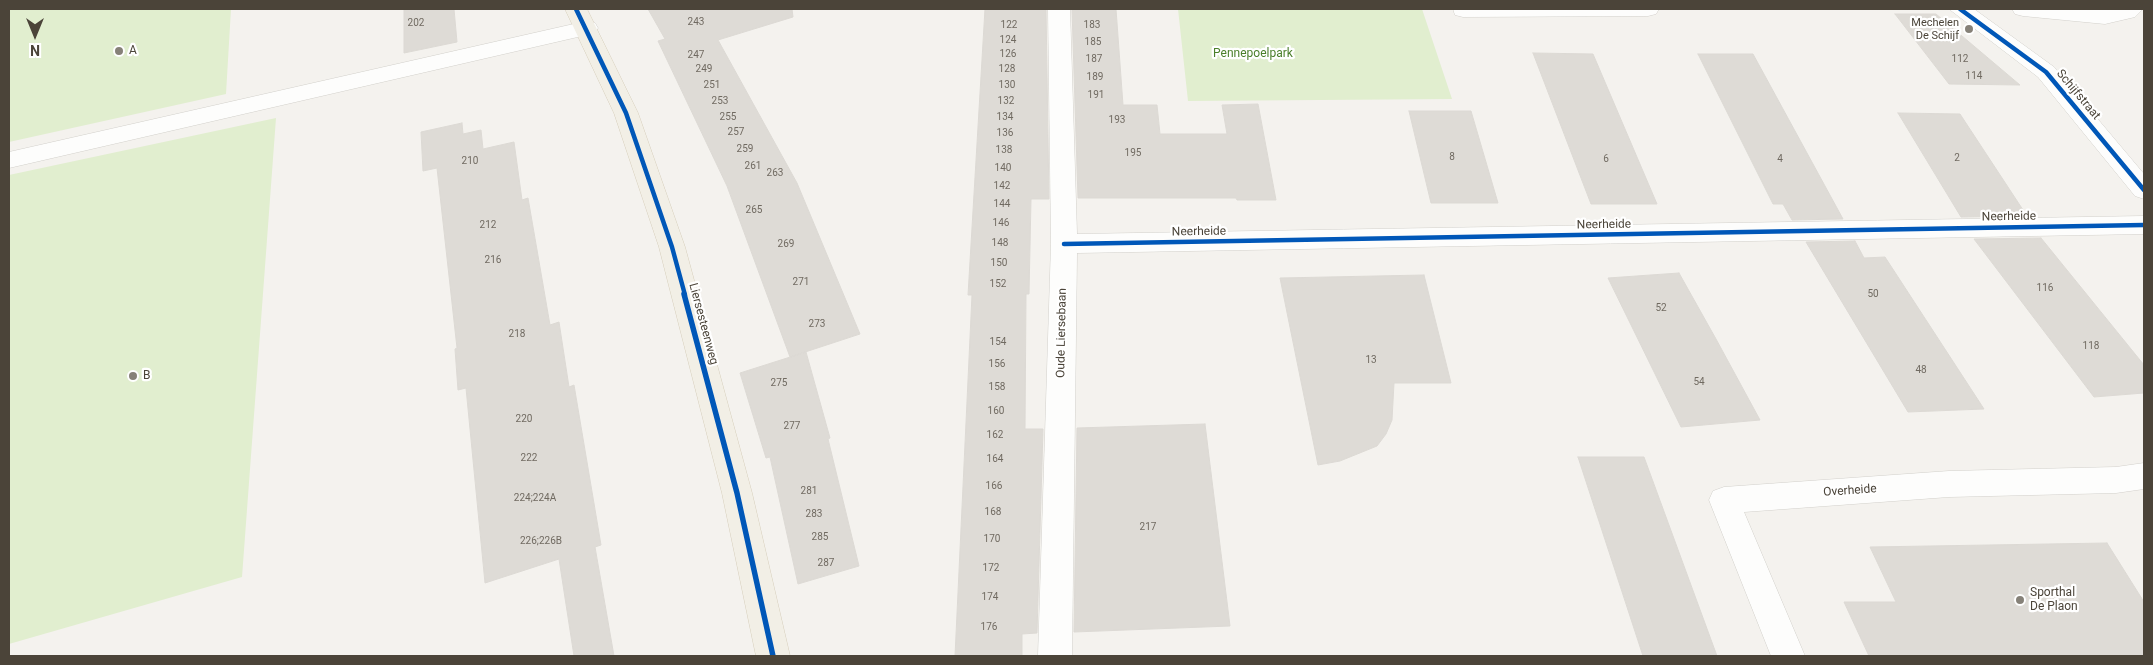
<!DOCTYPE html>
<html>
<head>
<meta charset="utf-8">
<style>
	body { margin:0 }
	#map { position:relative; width:2153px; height:665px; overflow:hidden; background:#f4f2ee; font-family:Roboto,sans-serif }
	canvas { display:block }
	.frame { position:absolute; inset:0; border:10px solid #4b4439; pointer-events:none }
	.north { position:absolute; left:10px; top:10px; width:50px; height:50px; -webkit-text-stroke:4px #fff; paint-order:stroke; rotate:180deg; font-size:14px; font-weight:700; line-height:20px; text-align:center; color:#4b4439 }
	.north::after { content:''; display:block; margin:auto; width:18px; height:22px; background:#4b4439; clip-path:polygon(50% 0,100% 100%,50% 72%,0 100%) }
</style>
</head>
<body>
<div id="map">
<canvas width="2153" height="665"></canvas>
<div class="frame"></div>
<div class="north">N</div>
</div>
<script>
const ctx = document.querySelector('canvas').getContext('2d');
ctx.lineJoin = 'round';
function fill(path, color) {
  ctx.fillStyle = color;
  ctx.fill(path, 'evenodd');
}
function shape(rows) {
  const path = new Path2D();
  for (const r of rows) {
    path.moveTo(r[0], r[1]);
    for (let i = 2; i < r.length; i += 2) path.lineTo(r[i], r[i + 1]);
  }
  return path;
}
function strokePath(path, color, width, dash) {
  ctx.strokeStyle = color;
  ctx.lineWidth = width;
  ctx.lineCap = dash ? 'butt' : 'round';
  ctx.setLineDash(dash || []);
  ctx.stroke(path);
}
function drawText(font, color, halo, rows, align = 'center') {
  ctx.font = font + ' Roboto,sans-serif';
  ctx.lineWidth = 4.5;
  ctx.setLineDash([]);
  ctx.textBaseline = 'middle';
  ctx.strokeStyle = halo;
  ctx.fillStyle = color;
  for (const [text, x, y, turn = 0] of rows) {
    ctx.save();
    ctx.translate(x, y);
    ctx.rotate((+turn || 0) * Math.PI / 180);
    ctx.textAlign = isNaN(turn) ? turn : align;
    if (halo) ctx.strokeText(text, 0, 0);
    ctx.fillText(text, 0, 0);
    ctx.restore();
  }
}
const green = shape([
	[9,9,231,9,226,94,9,142],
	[1178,9,1422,9,1452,99,1188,101],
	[276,118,242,577,9,644,9,175]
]);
const building = shape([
	[404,9,454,9,457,42,404,53,404,9],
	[648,9,792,9,793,17,718,40,797,183,860,334,790,357,727,186,658,41,665,39,648,9],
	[985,9,1046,9,1049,199,1031,199,1029,294,1026,294,1025,429,1043,429,1037,633,1022,634,1022,656,955,656,972,295,968,295,985,9],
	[1072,9,1116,9,1123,105,1157,105,1160,134,1227,134,1222,105,1258,104,1276,200,1237,200,1236,198,1078,198,1072,9],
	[1895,14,1936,14,2020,85,1949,84,1895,14],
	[1533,53,1593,54,1657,204,1591,204,1533,53],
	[1698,54,1753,54,1843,219,1792,220,1783,204,1773,204,1698,54],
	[1409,111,1471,111,1498,203,1431,203,1409,111],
	[1898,113,1960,114,2027,216,1961,217,1898,113],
	[462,123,463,134,481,130,483,149,514,142,522,200,528,198,550,325,559,322,569,387,574,385,601,545,595,547,614,656,574,656,559,559,485,583,466,388,458,390,455,349,457,348,437,168,423,171,421,132,462,123],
	[2041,238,2144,365,2144,393,2094,397,1974,239,2041,238],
	[1855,241,1864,258,1885,257,1984,409,1908,412,1806,242,1855,241],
	[1679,273,1716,339,1760,420,1681,427,1608,278,1679,273],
	[1424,275,1451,383,1394,383,1392,420,1386,434,1377,446,1340,461,1318,465,1280,278,1424,275],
	[806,352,830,438,828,439,859,566,798,584,770,457,766,458,740,373,806,352],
	[1205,424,1230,626,1074,632,1077,428,1205,424],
	[1578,457,1644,457,1717,656,1643,656,1578,457],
	[2107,543,2144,602,2144,656,1869,656,1844,602,1896,602,1870,547,2107,543]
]);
const minor = shape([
	[1048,9,1070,9,1077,234,2144,216,2144,234,1077,253,1072,656,1038,656,1051,244,1048,9],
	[1453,9,1659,9,1656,14,1648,16,1463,17,1455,15,1453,9],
	[1949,9,1974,9,2054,67,2144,174,2144,199,2135,196,2038,77,1949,9],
	[2012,9,2105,10,2143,9,2135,17,2105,24,2023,16,2015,14,2012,9],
	[587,21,595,23,598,28,595,33,9,168,9,152,587,21],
	[2144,463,2144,489,2116,493,1949,497,1744,512,1805,656,1771,656,1709,500,1713,491,1724,487,1949,471,2116,467,2144,463]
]);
const major = shape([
	[565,9,587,9,638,113,685,247,752,493,790,656,756,656,722,493,659,247,614,113,565,9]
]);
const cyclewayFar1 = shape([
	[576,9,626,113,672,247,685,295],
	[1960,9,2046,72,2144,190],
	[1064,244,2144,225]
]);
const cycleway = shape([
	[684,294,737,493,773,656]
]);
const markers = [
	[1969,29,5,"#868178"],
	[119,51,5,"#868178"],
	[133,376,5,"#868178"],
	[2020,600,5,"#868178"]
];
const numberNames = [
	["243",696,22],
	["202",416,23],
	["122",1009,25],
	["183",1092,25],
	["124",1008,40],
	["185",1093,42],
	["126",1008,54],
	["247",696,55],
	["187",1094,59],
	["112",1960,59],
	["249",704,69],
	["128",1007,69],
	["114",1974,76],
	["189",1095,77],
	["251",712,85],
	["130",1007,85],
	["191",1096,95],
	["253",720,101],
	["132",1006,101],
	["255",728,117],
	["134",1005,117],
	["193",1117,120],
	["257",736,132],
	["136",1005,133],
	["259",745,149],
	["138",1004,150],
	["195",1133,153],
	["8",1452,157],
	["2",1957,158],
	["6",1606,159],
	["4",1780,159],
	["210",470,161],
	["261",753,166],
	["140",1003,168],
	["263",775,173],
	["142",1002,186],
	["144",1002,204],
	["265",754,210],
	["146",1001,223],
	["212",488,225],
	["148",1000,243],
	["269",786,244],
	["216",493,260],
	["150",999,263],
	["271",801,282],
	["152",998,284],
	["116",2045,288],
	["50",1873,294],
	["52",1661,308],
	["273",817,324],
	["218",517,334],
	["154",998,342],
	["118",2091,346],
	["13",1371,360],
	["156",997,364],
	["48",1921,370],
	["54",1699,382],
	["275",779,383],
	["158",997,387],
	["160",996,411],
	["220",524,419],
	["277",792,426],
	["162",995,435],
	["222",529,458],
	["164",995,459],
	["166",994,486],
	["281",809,491],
	["224;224A",535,498],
	["168",993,512],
	["283",814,514],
	["217",1148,527],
	["285",820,537],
	["170",992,539],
	["226;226B",541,541],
	["287",826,563],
	["172",991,568],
	["174",990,597],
	["176",989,627]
];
const farPoinames = [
	["Mechelen",1959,23],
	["De Schijf",1959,36]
];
const poiNames = [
	["A",129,51],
	["B",143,376],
	["Sporthal",2030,593],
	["De Plaon",2030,607]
];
const parkNames = [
	["Pennepoelpark",1253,54]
];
const streetNames = [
	["Schijfstraat",2078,95,50],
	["Neerheide",2009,217,-1],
	["Neerheide",1604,225,-1],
	["Neerheide",1199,232,-1],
	["Liersesteenweg",703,324,75],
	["Oude Liersebaan",1062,333,-89],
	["Overheide",1850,491,-4]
];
fill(green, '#e1eecf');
fill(building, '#dedbd6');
strokePath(building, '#dcd9d4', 1);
strokePath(minor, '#d2d0cb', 1);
strokePath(major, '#d6cebb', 1);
fill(minor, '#fdfdfc');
fill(major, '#f2efe6');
strokePath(cyclewayFar1, '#0057b8', 4.5);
strokePath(cycleway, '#0057b8', 5.5);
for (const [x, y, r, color] of markers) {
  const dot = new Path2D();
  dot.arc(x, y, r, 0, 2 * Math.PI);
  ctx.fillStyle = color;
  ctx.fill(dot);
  strokePath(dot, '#fff', 2);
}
drawText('10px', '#706a61', null, numberNames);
drawText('11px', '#4b4439', '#fff', farPoinames, 'right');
drawText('12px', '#4b4439', '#fff', poiNames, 'left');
drawText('12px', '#4a7f2a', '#fff', parkNames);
drawText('12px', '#4b4439', '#fff', streetNames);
</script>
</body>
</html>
